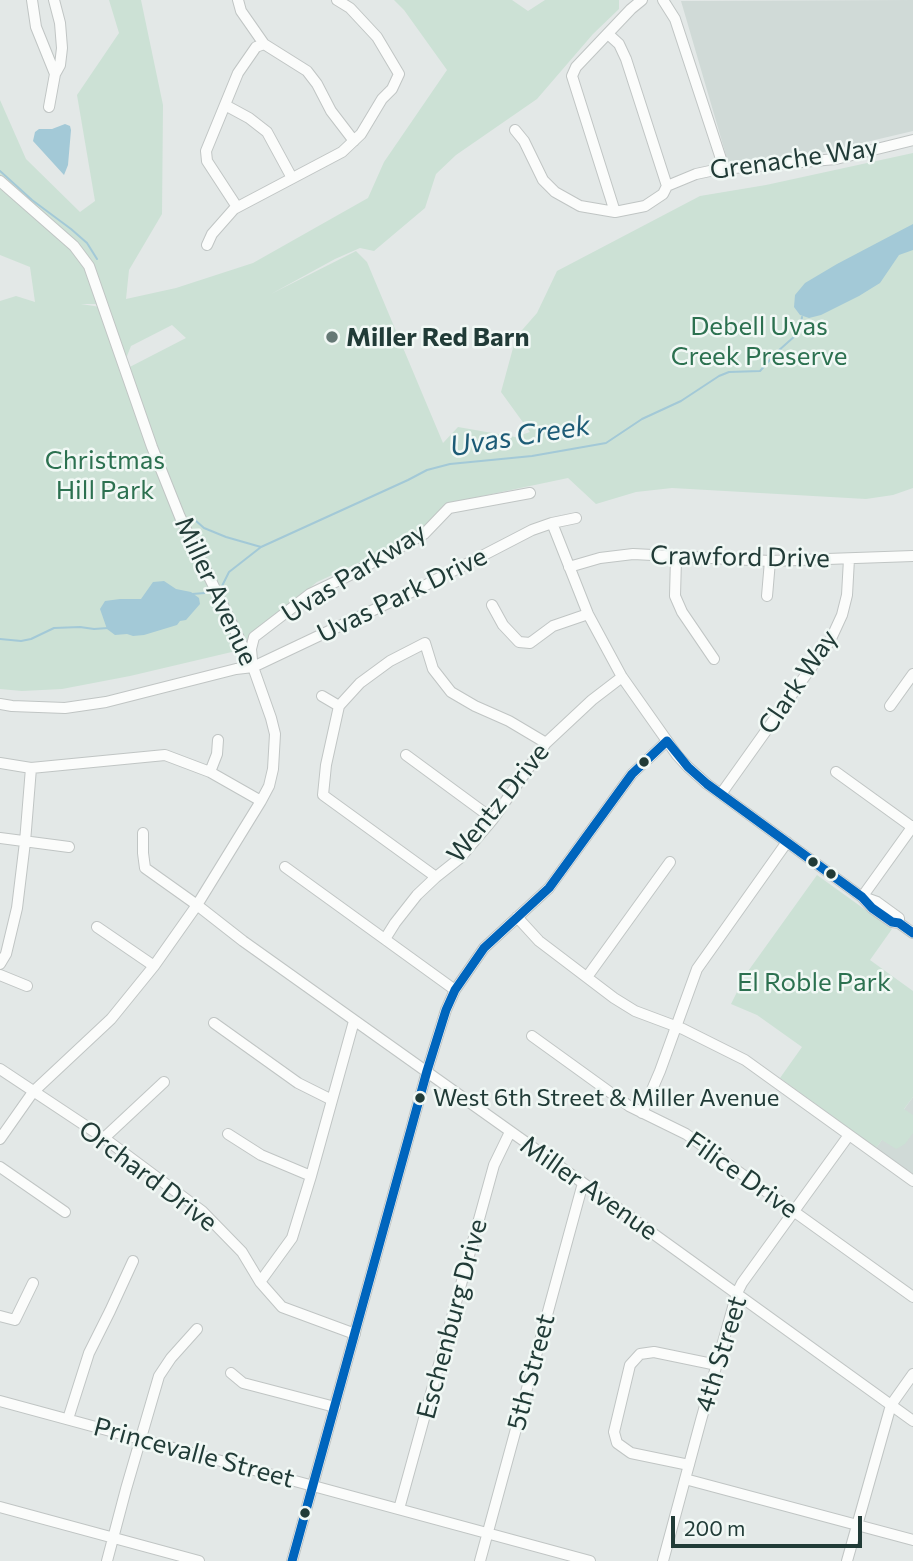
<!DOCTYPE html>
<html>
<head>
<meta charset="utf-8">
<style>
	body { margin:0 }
	#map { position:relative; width:913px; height:1561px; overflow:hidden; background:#e3e8e7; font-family:Commissioner,sans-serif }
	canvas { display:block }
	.scale { position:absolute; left:671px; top:1516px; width:191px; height:32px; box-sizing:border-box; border:4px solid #213b37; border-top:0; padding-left:9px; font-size:21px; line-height:24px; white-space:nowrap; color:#213b37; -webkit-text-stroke:5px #f1f8f5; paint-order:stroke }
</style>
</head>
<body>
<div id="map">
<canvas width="913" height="1561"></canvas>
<div class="scale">200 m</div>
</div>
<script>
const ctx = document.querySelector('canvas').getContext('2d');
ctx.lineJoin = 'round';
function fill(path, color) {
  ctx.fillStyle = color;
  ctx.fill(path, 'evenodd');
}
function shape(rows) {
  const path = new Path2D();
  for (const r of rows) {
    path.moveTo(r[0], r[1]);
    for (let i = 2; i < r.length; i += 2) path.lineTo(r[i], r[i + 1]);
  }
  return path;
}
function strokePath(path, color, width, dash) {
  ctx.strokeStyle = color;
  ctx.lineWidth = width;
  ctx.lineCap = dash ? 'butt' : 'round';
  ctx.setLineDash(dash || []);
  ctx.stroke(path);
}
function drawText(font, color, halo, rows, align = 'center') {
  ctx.font = font + ' Commissioner,sans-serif';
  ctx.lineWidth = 5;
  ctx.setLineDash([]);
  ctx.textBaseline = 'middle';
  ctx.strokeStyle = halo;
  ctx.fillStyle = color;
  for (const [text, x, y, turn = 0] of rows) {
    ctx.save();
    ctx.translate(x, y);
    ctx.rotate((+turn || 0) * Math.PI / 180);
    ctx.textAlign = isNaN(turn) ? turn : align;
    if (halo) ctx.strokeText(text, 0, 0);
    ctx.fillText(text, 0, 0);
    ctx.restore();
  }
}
const built = shape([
	[913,0,913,131,824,152,728,162,681,1],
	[913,1097,913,1174,876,1148]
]);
const green = shape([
	[109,0,141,0,163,105,162,214,129,270,126,299,176,288,253,263,368,198,384,162,447,70,404,10,394,0,512,0,528,11,545,0,619,0,619,9,593,34,537,99,456,155,436,174,425,208,374,251,360,248,335,259,271,294,356,251,367,262,443,443,458,427,515,437,530,432,501,392,516,337,537,313,557,271,700,196,766,185,913,153,913,488,893,495,866,499,672,488,636,492,596,504,568,478,449,503,429,524,406,541,317,582,251,635,236,651,130,676,62,689,22,691,0,689,0,301,16,296,35,302,30,267,0,255,0,100,26,159,80,212,95,201,77,95,119,33],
	[81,304,107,304,125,361,131,346,172,325,186,338,120,372,100,307],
	[817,875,892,929,870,960,913,991,913,1097,904,1109,913,1115,913,1133,905,1144,896,1149,882,1140,876,1148,780,1078,802,1047,757,1015,731,1004,746,974]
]);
const water = shape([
	[65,124,70,126,71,130,68,165,64,175,33,141,35,132,39,129,52,129],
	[913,224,913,250,899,255,880,283,859,296,821,315,809,318,800,315,794,307,795,295,805,283,837,264],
	[164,581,176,589,191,592,199,598,200,604,186,620,180,621,177,625,144,635,133,636,127,634,115,635,107,629,100,609,105,601,120,599,141,599,153,582]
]);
const stream = shape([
	[0,171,32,200,71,229,87,243,97,259],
	[195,520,204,528,226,537,261,547],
	[219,588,222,586,229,572,261,547,408,480,427,470,450,464,532,456,606,443,642,419,681,401,719,376,729,372,760,371,777,352,796,335,801,324,802,317],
	[192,594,205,593],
	[0,639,21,641,31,639,54,628,80,627,94,629,108,628]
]);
const minor = shape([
	[32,0,36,27,55,74],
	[238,0,241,11,264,44],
	[663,0,675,19,724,168],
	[608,34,619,44,626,59,667,186],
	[225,105,249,118,267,132,292,178],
	[49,107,55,74,60,65,62,48,60,23,54,0],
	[515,130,524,141,543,180,555,192,580,206,615,212,645,206,663,194,667,186,696,174,724,168,734,168,836,159,913,140],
	[0,181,74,246,89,266,152,447,180,517,253,667,271,718,275,734,273,769,269,786,261,801,197,905,154,966,111,1019,33,1092,0,1139],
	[237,207,207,161,206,151,238,73,256,47,264,44,307,71,317,84,331,111,354,141],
	[615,212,572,76,576,67,631,9,642,0],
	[207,245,212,234,234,209,342,152,361,134,382,99,392,89,399,74,377,37,350,8,337,0],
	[552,523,588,614,622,677,677,755,688,767,707,784,862,897,872,908,892,922,899,923],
	[676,558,675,596,682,612,714,659],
	[569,567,600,558,633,554,770,561,913,556],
	[767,596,770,561],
	[492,605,503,625,519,642,530,643,553,626,588,614],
	[252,660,251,649,254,637,310,594,350,575,424,534,449,508,530,493],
	[322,696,339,706],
	[0,704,12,706,65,708,106,702,236,669,253,667,422,587,532,530,552,523,576,518],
	[890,706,913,674],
	[406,755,493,819],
	[0,763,31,768,165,755,210,772,261,801],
	[210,772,217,754,218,740],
	[836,772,912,827],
	[721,794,830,641,842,615,847,595,849,559],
	[143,833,143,853,145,868,197,905,243,941,583,1183,913,1421],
	[0,838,69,847],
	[285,867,455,990],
	[436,877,323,795,326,765,339,706,360,683,390,661,425,643,433,669,451,692,475,706,509,721,546,743],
	[862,897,913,826],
	[863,897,877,902,899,918,899,923,913,933],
	[517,917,539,941,614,998,635,1011,683,1029,745,1060,913,1181],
	[97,927,154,966],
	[385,939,395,923,417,895,436,877,460,858,493,819,546,743,592,700,622,677],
	[0,964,6,954,17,908,25,842,31,768],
	[0,975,27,986],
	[587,977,670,862],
	[214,1023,298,1083,332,1100],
	[532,1036,629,1106,686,1134,913,1297],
	[0,1069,104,1138,202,1211,242,1252,260,1282,282,1307,355,1334],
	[642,1113,660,1071,697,969,787,842],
	[228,1134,261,1155,311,1176],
	[104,1138,164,1082],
	[0,1167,65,1212],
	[260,1282,292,1238,311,1176,354,1021],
	[0,1316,15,1320,33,1283],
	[231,1373,243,1383,335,1407],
	[0,1401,590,1561],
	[68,1419,89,1353,110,1311,133,1261],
	[689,1465,631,1453,617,1443,614,1432,630,1365,640,1354,654,1352,717,1365],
	[685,1479,913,1540],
	[0,1507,199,1561],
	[399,1509,494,1165,510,1132],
	[107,1561,126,1489,159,1376,171,1358,197,1329],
	[292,1561,427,1071,446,1010,455,990,484,948,549,888,632,774,667,741],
	[480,1561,583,1183],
	[663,1561,701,1420,737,1293,742,1283,849,1135],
	[847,1561,891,1405,913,1374]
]);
const bus1 = shape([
	[667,741,688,767,707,784,862,897,872,908,892,922,899,923,913,933],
	[292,1561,427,1071,446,1010,455,990,484,948,549,888,632,774,667,741]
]);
const markers = [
	[332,337,7,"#657875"],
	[644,762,6,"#213b37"],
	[813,862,6,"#213b37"],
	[831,874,6,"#213b37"],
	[420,1098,6,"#213b37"],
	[305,1513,6,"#213b37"]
];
const busNames = [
	["West 6th Street & Miller Avenue",433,1098]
];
const streetNames = [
	["Grenache Way",794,159,-8],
	["Crawford Drive",740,557,1],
	["Uvas Parkway",354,573,-32],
	["Miller Avenue",216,591,65],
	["Uvas Park Drive",402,595,-26],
	["Clark Way",798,682,-56],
	["Wentz Drive",498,803,-51],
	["Filice Drive",742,1175,35],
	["Orchard Drive",148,1176,37],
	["Miller Avenue",589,1188,35],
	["Eschenburg Drive",452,1319,-75],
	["4th Street",721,1354,-73],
	["5th Street",531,1372,-75],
	["Princevalle Street",194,1453,15]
];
const parkNames = [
	["Debell Uvas",759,326],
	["Creek Preserve",759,356],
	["Christmas",105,460],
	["Hill Park",105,490],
	["El Roble Park",814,982]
];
const poiNames = [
	["Miller Red Barn",346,337]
];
const waterNames = [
	["Uvas Creek",520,436,-9]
];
fill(built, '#d0dad7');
fill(green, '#cce1d5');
fill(water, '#a3c9d7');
strokePath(stream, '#a3c9d7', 2);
strokePath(minor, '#c0c5c4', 12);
strokePath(minor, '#fbfcfb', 10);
strokePath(bus1, '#0065bd', 9);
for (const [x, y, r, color] of markers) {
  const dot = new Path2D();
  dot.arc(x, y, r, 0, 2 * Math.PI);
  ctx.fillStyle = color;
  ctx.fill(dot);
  strokePath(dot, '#f1f8f5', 2.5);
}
drawText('24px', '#213b37', '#f1f8f5', busNames, 'left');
drawText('26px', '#213b37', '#f1f8f5', streetNames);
drawText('26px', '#2c7150', '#f1f8f5', parkNames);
drawText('bold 26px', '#213b37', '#f1f8f5', poiNames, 'left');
drawText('italic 28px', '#1c5b76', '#f1f8f5', waterNames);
</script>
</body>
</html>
